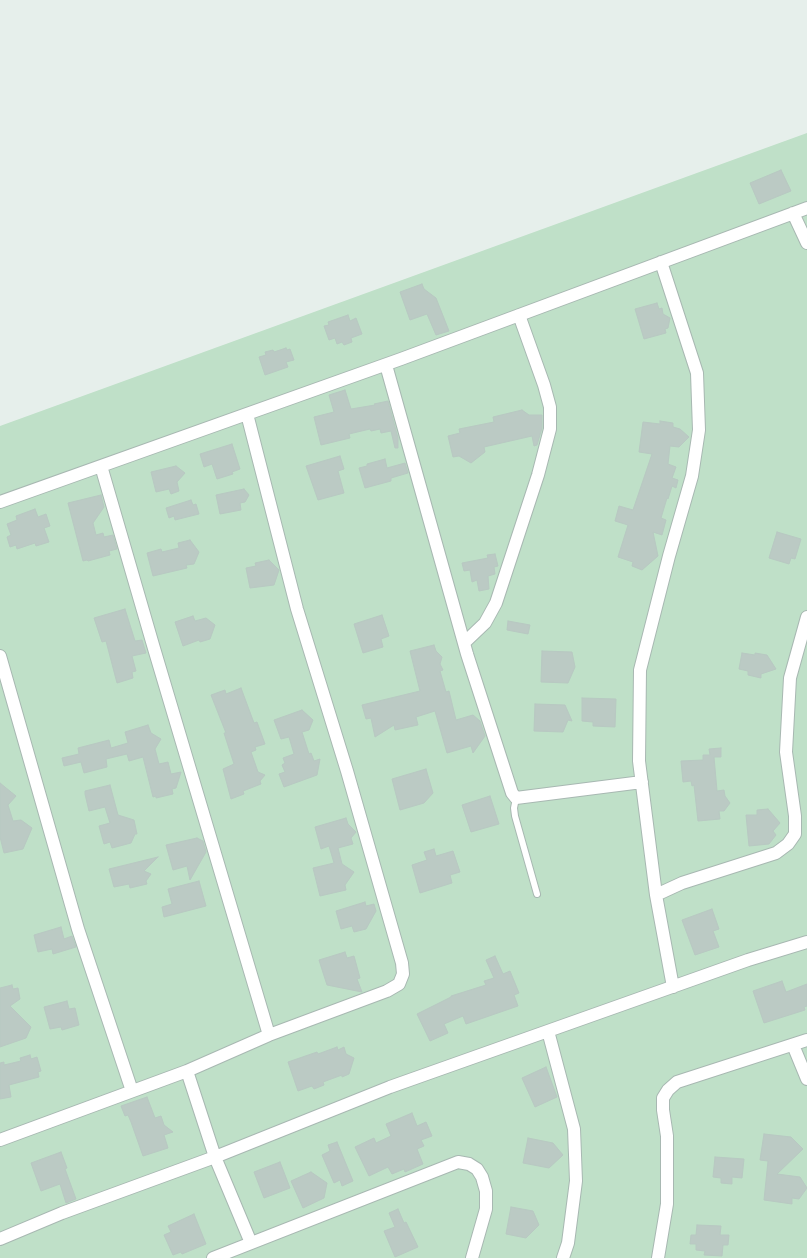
<!DOCTYPE html>
<html>
<head>
<meta charset="utf-8">
<style>
	body { margin:0 }
	canvas { display:block; background:#e6efeb }
</style>
</head>
<body>
<canvas width="807" height="1258"></canvas>
<script>
const ctx = document.querySelector('canvas').getContext('2d');
ctx.lineJoin = 'round';
function fill(path, color) {
  ctx.fillStyle = color;
  ctx.fill(path, 'evenodd');
}
function shape(rows) {
  const path = new Path2D();
  for (const r of rows) {
    path.moveTo(r[0], r[1]);
    for (let i = 2; i < r.length; i += 2) path.lineTo(r[i], r[i + 1]);
  }
  return path;
}
function strokePath(path, color, width, dash) {
  ctx.strokeStyle = color;
  ctx.lineWidth = width;
  ctx.lineCap = dash ? 'butt' : 'round';
  ctx.setLineDash(dash || []);
  ctx.stroke(path);
}
const green = shape([
	[807,133,807,1258,0,1258,0,426]
]);
const building = shape([
	[781,170,791,191,759,204,750,183,781,170],
	[422,284,424,289,436,298,449,331,436,335,427,314,410,320,400,292,422,284],
	[657,303,659,309,662,308,663,314,670,318,668,328,665,329,666,333,644,339,635,309,657,303],
	[348,315,350,321,356,318,362,334,351,338,352,342,344,345,342,342,337,344,335,338,329,340,324,326,329,325,328,322,348,315],
	[286,348,287,350,290,349,294,360,286,362,288,367,265,375,259,357,266,355,265,352,273,350,274,352,286,348],
	[345,390,351,409,375,405,374,404,388,401,398,438,398,448,395,448,391,431,381,433,380,429,371,431,370,429,349,434,350,438,321,445,314,417,334,412,329,395,345,390],
	[522,410,529,415,542,415,542,428,537,445,534,446,532,436,484,447,485,452,471,463,459,456,453,457,448,436,460,433,459,429,494,422,493,417,522,410],
	[660,421,673,423,673,427,680,429,689,437,679,447,670,446,668,464,676,467,672,478,678,480,676,488,672,486,668,499,667,498,661,518,666,520,662,535,653,532,658,556,642,570,632,566,633,562,618,557,628,525,615,521,619,506,633,510,652,454,639,452,643,422,660,424,660,421],
	[232,444,240,469,232,472,233,474,217,479,212,464,204,467,200,454,232,444],
	[340,456,344,469,338,471,344,493,318,500,306,466,340,456],
	[385,459,387,468,405,463,408,473,391,478,391,481,365,488,359,468,367,466,367,464,385,459],
	[176,466,185,473,177,482,179,491,171,494,169,489,156,492,151,472,176,466],
	[244,489,249,495,245,502,240,503,241,510,220,514,216,495,244,489],
	[101,495,104,507,93,523,96,535,103,533,104,537,113,535,117,549,109,551,110,555,88,561,87,560,83,561,68,503,101,495],
	[191,500,193,505,196,504,199,514,175,520,174,516,169,518,166,508,191,500],
	[35,509,38,517,46,514,50,526,44,528,49,542,36,546,35,543,17,549,16,545,10,547,7,537,11,535,7,524,17,520,16,516,35,509],
	[777,532,801,539,795,559,791,558,789,564,769,558,777,532],
	[190,540,199,552,194,564,186,565,187,568,153,576,147,553,161,549,162,552,179,548,178,543,190,540],
	[495,554,498,566,494,567,495,574,488,576,489,589,479,591,477,580,472,582,470,570,464,571,462,563,488,558,487,555,495,554],
	[269,560,279,570,274,585,250,588,246,568,256,566,255,563,269,560],
	[125,609,135,641,142,640,146,653,132,656,136,671,132,672,133,678,117,683,106,641,102,642,94,618,125,609],
	[382,615,389,636,381,639,383,647,363,653,354,624,382,615],
	[193,616,195,621,206,618,215,625,210,639,200,642,199,640,183,646,175,622,193,616],
	[508,621,530,625,528,634,507,630,508,621],
	[434,645,436,651,442,657,440,664,443,670,440,671,446,692,449,691,456,720,473,715,480,721,485,736,473,753,471,746,447,753,435,711,416,717,418,725,395,730,394,725,375,737,371,718,366,719,362,705,420,691,410,651,434,645],
	[542,651,572,652,575,667,568,683,541,682,542,651],
	[742,653,755,655,755,653,767,655,776,669,761,674,761,678,748,675,748,671,739,669,742,653],
	[241,688,254,723,257,722,265,744,255,747,256,750,251,752,258,772,265,775,260,781,261,784,243,791,244,794,231,799,223,769,234,764,224,733,226,733,211,695,225,690,226,694,241,688],
	[582,698,616,699,615,727,593,726,593,722,582,721,582,698],
	[535,704,565,705,572,721,568,720,563,732,534,731,535,704],
	[302,710,313,720,309,730,302,732,309,754,311,753,314,761,320,759,317,775,284,787,279,774,285,772,282,765,285,763,283,758,294,754,289,737,281,739,274,720,302,710],
	[148,725,151,733,161,739,155,749,159,764,168,762,171,774,181,772,176,788,172,789,173,794,156,798,156,796,153,797,143,757,129,761,127,754,106,759,107,767,84,773,81,762,64,766,62,758,79,754,78,748,109,740,111,748,128,743,125,732,148,725],
	[721,748,721,757,714,757,717,791,724,790,725,796,730,803,724,811,719,811,720,819,698,821,694,785,692,786,691,781,683,782,681,761,703,760,703,755,710,755,709,749,721,748],
	[426,769,433,793,424,803,400,810,392,779,426,769],
	[0,783,16,796,8,805,13,821,21,820,32,828,23,849,4,853,0,837,0,783],
	[110,785,118,815,134,820,137,834,135,834,131,843,112,848,110,842,104,844,99,826,110,823,105,807,89,811,85,794,85,791,110,785],
	[490,796,499,824,471,832,462,805,490,796],
	[768,809,780,823,773,831,776,835,769,844,749,846,746,815,757,815,757,810,768,809],
	[346,818,348,824,356,832,351,838,353,844,338,848,342,864,354,872,345,885,346,890,320,896,313,868,334,863,329,846,321,849,315,827,346,818],
	[197,838,203,841,206,852,190,880,187,866,173,870,166,845,197,838],
	[434,849,436,856,453,851,460,872,450,875,452,883,420,893,412,865,427,860,424,852,434,849],
	[158,857,144,871,151,874,146,881,147,884,130,888,129,884,114,887,109,869,158,857],
	[199,881,206,906,164,917,162,907,172,904,168,889,199,881],
	[365,902,366,906,374,904,376,911,366,929,354,932,352,926,341,929,336,911,365,902],
	[712,909,719,929,713,931,719,947,695,955,682,920,712,909],
	[61,927,64,939,72,936,76,947,53,954,52,949,38,952,34,935,61,927],
	[345,952,347,958,354,956,360,978,357,979,362,992,327,985,319,960,345,952],
	[495,956,503,974,510,971,519,993,514,995,518,1006,466,1024,463,1016,444,1024,448,1033,430,1041,417,1014,451,997,451,996,486,985,484,981,494,978,486,960,495,956],
	[782,981,786,992,807,984,807,1006,804,1007,805,1010,764,1023,753,991,782,981],
	[12,985,13,989,18,988,20,999,10,1006,31,1027,26,1038,0,1047,0,988,12,985],
	[67,1001,69,1009,75,1008,79,1025,62,1030,61,1027,50,1029,44,1007,67,1001],
	[337,1047,338,1050,344,1047,346,1054,354,1058,349,1074,342,1077,342,1075,323,1082,324,1085,314,1089,312,1086,298,1091,288,1062,317,1052,318,1054,337,1047],
	[30,1055,31,1059,37,1057,41,1071,38,1072,39,1077,9,1085,11,1097,0,1099,0,1063,4,1062,4,1065,21,1061,20,1058,30,1055],
	[546,1067,557,1097,535,1107,522,1078,546,1067],
	[147,1097,155,1118,161,1116,164,1125,173,1132,164,1135,168,1148,143,1156,131,1122,128,1115,125,1116,121,1106,147,1097],
	[412,1113,417,1126,426,1122,432,1136,421,1140,424,1146,417,1149,423,1164,405,1172,404,1169,392,1174,388,1167,369,1176,355,1147,374,1138,376,1143,391,1136,386,1124,412,1113],
	[764,1134,791,1137,803,1149,777,1174,800,1177,807,1188,799,1199,792,1198,792,1204,764,1200,768,1161,760,1160,764,1134],
	[528,1138,553,1143,563,1155,549,1168,523,1163,528,1138],
	[337,1142,353,1181,342,1186,340,1180,334,1183,322,1155,330,1151,328,1145,337,1142],
	[61,1152,67,1168,65,1169,76,1199,66,1203,60,1184,41,1191,31,1163,61,1152],
	[715,1157,744,1159,742,1178,732,1177,732,1184,721,1183,721,1178,713,1177,715,1157],
	[280,1162,290,1188,264,1198,254,1172,280,1162],
	[311,1172,327,1183,324,1198,303,1208,291,1181,311,1172],
	[511,1207,533,1211,539,1225,526,1238,506,1234,511,1207],
	[398,1209,404,1223,406,1222,418,1247,395,1257,384,1231,395,1227,389,1213,398,1209],
	[194,1214,206,1244,182,1254,181,1252,173,1255,164,1235,171,1232,168,1226,194,1214],
	[697,1225,721,1226,720,1235,729,1235,728,1245,723,1245,722,1256,704,1255,705,1251,696,1250,696,1244,690,1244,691,1235,696,1235,697,1225]
]);
const service = shape([
	[516,798,514,808,515,816,537,894]
]);
const minor = shape([
	[793,213,807,243],
	[661,262,697,373,699,430,692,476,669,556,640,670,639,761,656,895,673,987],
	[386,365,467,654,512,793,516,798,642,782],
	[101,466,153,645,269,1035],
	[0,502,401,359,807,208],
	[464,643,485,623,496,603,538,475,550,429,550,407,544,385,519,315],
	[0,656,78,929,132,1091],
	[656,895,682,883,776,853,788,844,795,834,795,816,786,752,790,678,807,617],
	[548,1031,574,1129,576,1181,568,1243,563,1258],
	[793,1045,807,1079],
	[187,1071,269,1035,387,991,399,984,403,974,402,963,347,771,297,609,247,414],
	[0,1140,187,1071,215,1157,251,1243],
	[0,1239,62,1213,215,1157,390,1087,748,960,807,942],
	[213,1258,458,1162,469,1164,477,1169,482,1177,486,1191,486,1209,472,1258],
	[658,1258,667,1204,667,1136,663,1110,663,1098,668,1090,677,1082,807,1040]
]);
fill(green, '#bfe0c8');
fill(building, '#bbcac4');
strokePath(building, '#b8c9c2', 1);
strokePath(service, '#a8b8b2', 8);
strokePath(minor, '#a8b8b2', 14);
strokePath(service, '#fff', 6);
strokePath(minor, '#fff', 12);
</script>
</body>
</html>
